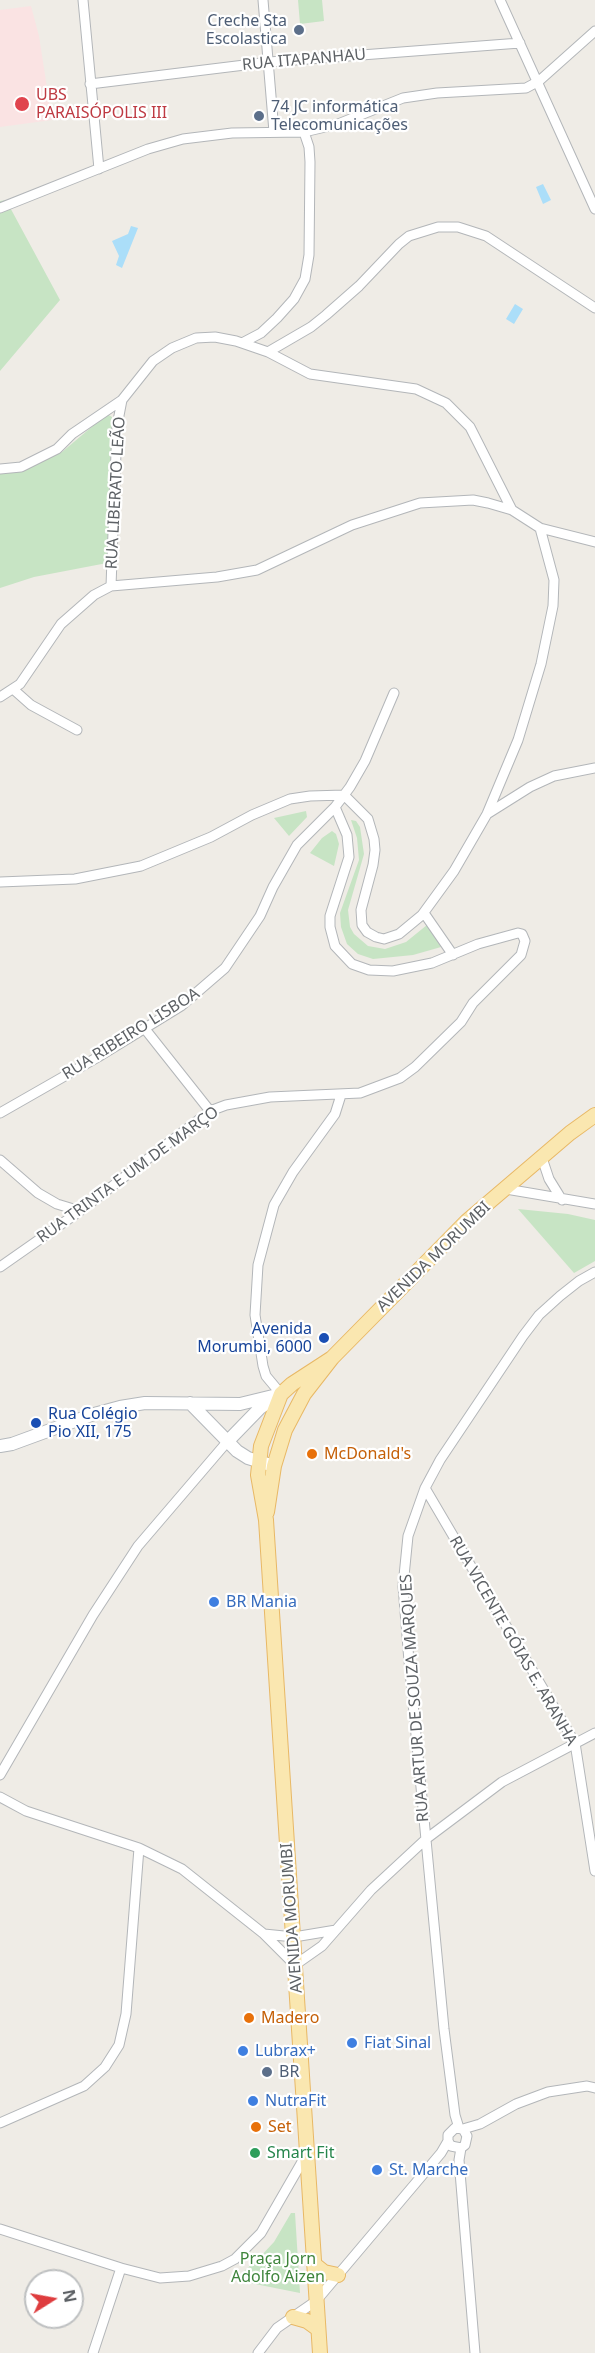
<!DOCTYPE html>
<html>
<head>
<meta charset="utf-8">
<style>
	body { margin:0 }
	#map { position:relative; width:595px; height:2353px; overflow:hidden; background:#efece6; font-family:"Noto Sans",sans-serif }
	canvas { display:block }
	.north { position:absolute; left:24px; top:2269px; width:60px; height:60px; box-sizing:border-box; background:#fff; border:2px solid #bec0c1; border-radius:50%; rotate:79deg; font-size:16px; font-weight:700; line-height:24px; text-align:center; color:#5d6165 }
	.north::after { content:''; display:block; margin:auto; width:21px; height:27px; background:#de3c3e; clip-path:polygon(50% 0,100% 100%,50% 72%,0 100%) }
</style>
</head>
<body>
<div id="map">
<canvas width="595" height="2353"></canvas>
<div class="north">N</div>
</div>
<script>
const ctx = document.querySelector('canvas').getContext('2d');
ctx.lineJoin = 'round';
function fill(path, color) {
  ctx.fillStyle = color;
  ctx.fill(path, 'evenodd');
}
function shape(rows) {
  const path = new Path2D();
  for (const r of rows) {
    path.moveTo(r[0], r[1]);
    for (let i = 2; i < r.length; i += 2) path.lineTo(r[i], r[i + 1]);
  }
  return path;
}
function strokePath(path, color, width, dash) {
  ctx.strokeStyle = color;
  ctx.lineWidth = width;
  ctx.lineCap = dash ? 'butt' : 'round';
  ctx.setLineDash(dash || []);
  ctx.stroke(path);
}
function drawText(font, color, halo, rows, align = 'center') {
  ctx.font = font + ' "Noto Sans",sans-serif';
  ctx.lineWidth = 4.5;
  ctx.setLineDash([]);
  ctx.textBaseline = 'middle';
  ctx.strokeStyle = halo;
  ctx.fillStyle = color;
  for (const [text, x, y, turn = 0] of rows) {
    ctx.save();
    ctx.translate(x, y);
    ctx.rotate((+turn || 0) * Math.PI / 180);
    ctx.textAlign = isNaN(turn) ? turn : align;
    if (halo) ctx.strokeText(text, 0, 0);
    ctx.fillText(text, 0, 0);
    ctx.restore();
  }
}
const medical = shape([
	[31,6,39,36,52,120,0,127,0,10]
]);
const green = shape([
	[298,0,322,0,324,21,300,24],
	[6,200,60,300,0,371,0,201],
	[107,414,112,417,107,563,34,577,0,588,0,473,13,472,62,452],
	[306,811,307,817,289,836,274,818],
	[351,820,356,821,360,827,364,854,348,910,350,927,354,934,368,946,385,949,406,942,427,925,441,947,413,955,373,959,358,954,347,944,341,927,340,913,359,860,357,838],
	[332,831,336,834,339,844,334,866,310,853,322,838],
	[518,1209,568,1214,595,1220,595,1261,574,1273],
	[291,2213,295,2213,300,2293,230,2279,242,2273,259,2258,274,2242]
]);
const water = shape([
	[543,184,551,200,543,204,536,187],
	[131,226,138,228,122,268,116,265,119,256,112,241,128,234],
	[515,304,523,309,514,324,506,319]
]);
const street = shape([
	[83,0,99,169],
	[263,0,274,132],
	[500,0,595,209],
	[90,84,269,62,520,43],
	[0,208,148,149,183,139,232,133,304,132,338,124,403,98,437,93,526,88,539,81,595,31],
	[242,343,261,333,277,318,294,299,305,279,309,255,310,162,309,147,304,132],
	[268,352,311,327,326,315,359,286,399,244,409,236,438,227,458,227,486,236,595,308],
	[0,469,21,467,57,449,72,434,122,400,153,361,172,348,196,338,215,337,236,341,268,352,310,374,416,389,446,403,470,427,512,510],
	[111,586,117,426,122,400],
	[13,689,31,705,77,730],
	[0,697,20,684,61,624,94,595,111,586,217,577,257,570,352,525,420,503,473,500,488,503,512,510,540,528,595,542],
	[487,814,530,787,554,776,595,768],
	[0,882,75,879,141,866,211,837,252,815,290,799,310,796,344,795,368,819,374,839,375,850,373,865,361,910,362,925,367,932,376,937,384,939,399,934,422,915,454,871,487,814,518,740,541,664,553,606,554,580,540,528],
	[424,913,453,955],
	[145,1029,210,1111],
	[0,1113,98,1057,181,1006,225,968,260,916,273,887,297,845,335,807,350,787,365,761,394,693],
	[542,1158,549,1179,562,1200],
	[0,1160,38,1193,57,1204,80,1211],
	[506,1189,595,1204],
	[0,1267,80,1211,210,1111,226,1105,270,1097,360,1093,400,1078,415,1067,461,1022,473,1003,521,955,525,941,522,934,518,933,478,944,432,963,393,971,369,970,352,964,335,946,330,927,330,916,349,857,347,835,335,807],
	[281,1394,266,1376,263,1366,255,1315,258,1265,274,1205,293,1172,335,1114,341,1095],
	[425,1488,575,1743,595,1871],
	[0,1775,93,1615,138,1546,227,1442],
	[0,1797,26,1811,139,1848,182,1869,264,1934,295,1965,322,1946,371,1890,426,1839,502,1782,595,1733],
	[264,1934,294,1937,336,1930],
	[0,2123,84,2086,105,2067,119,2045,126,2014,139,1848],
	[459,2128,455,2115,444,2029,409,1661,403,1586,408,1536,425,1488,440,1460,523,1336,539,1315,560,1296,579,1281,595,1272],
	[463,2129,467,2136,465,2145,461,2148,451,2146,448,2141,448,2135,455,2128,463,2129,480,2124,516,2104,548,2092,587,2086,595,2088],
	[461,2148,459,2160,475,2353],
	[0,2229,121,2268,160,2278,189,2276,222,2266,235,2259,261,2233,306,2155],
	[93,2353,121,2268],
	[258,2353,277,2328,316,2301,441,2153,448,2141]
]);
const secondary = shape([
	[190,1403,237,1451,248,1458,274,1466],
	[227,1442,260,1408,273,1399],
	[0,1446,12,1444,94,1414,120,1407,145,1403,240,1404,281,1394]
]);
const primary = shape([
	[267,1512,274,1466,285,1430,304,1394,332,1358,467,1221,570,1133,595,1115],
	[314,2264,324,2272,338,2275],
	[293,2317,307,2321,318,2329],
	[320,2353,266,1520,258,1475,261,1446,281,1394,292,1384,332,1358]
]);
const markers = [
	[299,30,6,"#5c6f8a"],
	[22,104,8,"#e0444e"],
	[259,116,6,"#5c6f8a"],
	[324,1338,6,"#1a4fb4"],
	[36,1423,6,"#1a4fb4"],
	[312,1454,6,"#e8710a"],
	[214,1602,6,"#3f7fe0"],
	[249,2018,6,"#e8710a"],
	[352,2043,6,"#3f7fe0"],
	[243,2051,6,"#3f7fe0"],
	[267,2072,6,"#5c6f8a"],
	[253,2101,6,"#3f7fe0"],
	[256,2127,6,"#e8710a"],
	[255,2153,6,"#2e9e5b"],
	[377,2170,6,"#3f7fe0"]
];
const serviceNames = [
	["Creche Sta",287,21,"right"],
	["Escolastica",287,39,"right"],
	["74 JC informática",271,107],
	["Telecomunicações",271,125],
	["BR",279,2072]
];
const streetNames = [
	["RUA ITAPANHAU",304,60,-5],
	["RUA LIBERATO LEÃO",116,493,-87],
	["RUA RIBEIRO LISBOA",131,1034,-32],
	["RUA TRINTA E UM DE MARÇO",128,1175,-36],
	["AVENIDA MORUMBI",434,1257,-44],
	["RUA VICENTE GÓIAS E. ARANHA",513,1641,60],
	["RUA ARTUR DE SOUZA MARQUES",415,1698,-94],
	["AVENIDA MORUMBI",292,1918,-94]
];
const healthNames = [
	["UBS",36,95],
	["PARAISÓPOLIS III",36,113]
];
const transitNames = [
	["Avenida",312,1329],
	["Morumbi, 6000",312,1347],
	["Rua Colégio",48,1414,"left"],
	["Pio XII, 175",48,1432,"left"]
];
const foodNames = [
	["McDonald's",324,1454],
	["Madero",261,2018],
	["Set",268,2127]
];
const shopNames = [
	["BR Mania",226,1602],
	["Fiat Sinal",364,2043],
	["Lubrax+",255,2051],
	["NutraFit",265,2101],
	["St. Marche",389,2170]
];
const leisureNames = [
	["Smart Fit",267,2153]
];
const parkNames = [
	["Praça Jorn",278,2259],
	["Adolfo Aizen",278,2277]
];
fill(medical, '#fae3e3');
fill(green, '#c7e4c4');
fill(water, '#abdef9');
strokePath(street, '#b3b6b9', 11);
strokePath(secondary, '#b4b8bc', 14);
strokePath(primary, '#e8b865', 16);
strokePath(street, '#fff', 9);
strokePath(secondary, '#fff', 12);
strokePath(primary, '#fae7b0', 14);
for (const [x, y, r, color] of markers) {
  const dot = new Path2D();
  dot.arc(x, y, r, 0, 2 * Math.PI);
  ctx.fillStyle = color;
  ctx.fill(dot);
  strokePath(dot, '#fff', 2);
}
drawText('16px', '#4e5e75', '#fff', serviceNames, 'left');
drawText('16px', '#5d6165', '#fff', streetNames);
drawText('16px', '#be3a42', '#fff', healthNames, 'left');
drawText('16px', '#164399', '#fff', transitNames, 'right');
drawText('16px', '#c56008', '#fff', foodNames, 'left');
drawText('16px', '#366cbe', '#fff', shopNames, 'left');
drawText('16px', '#27864d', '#fff', leisureNames, 'left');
drawText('16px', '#3f853c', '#fff', parkNames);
</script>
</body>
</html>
